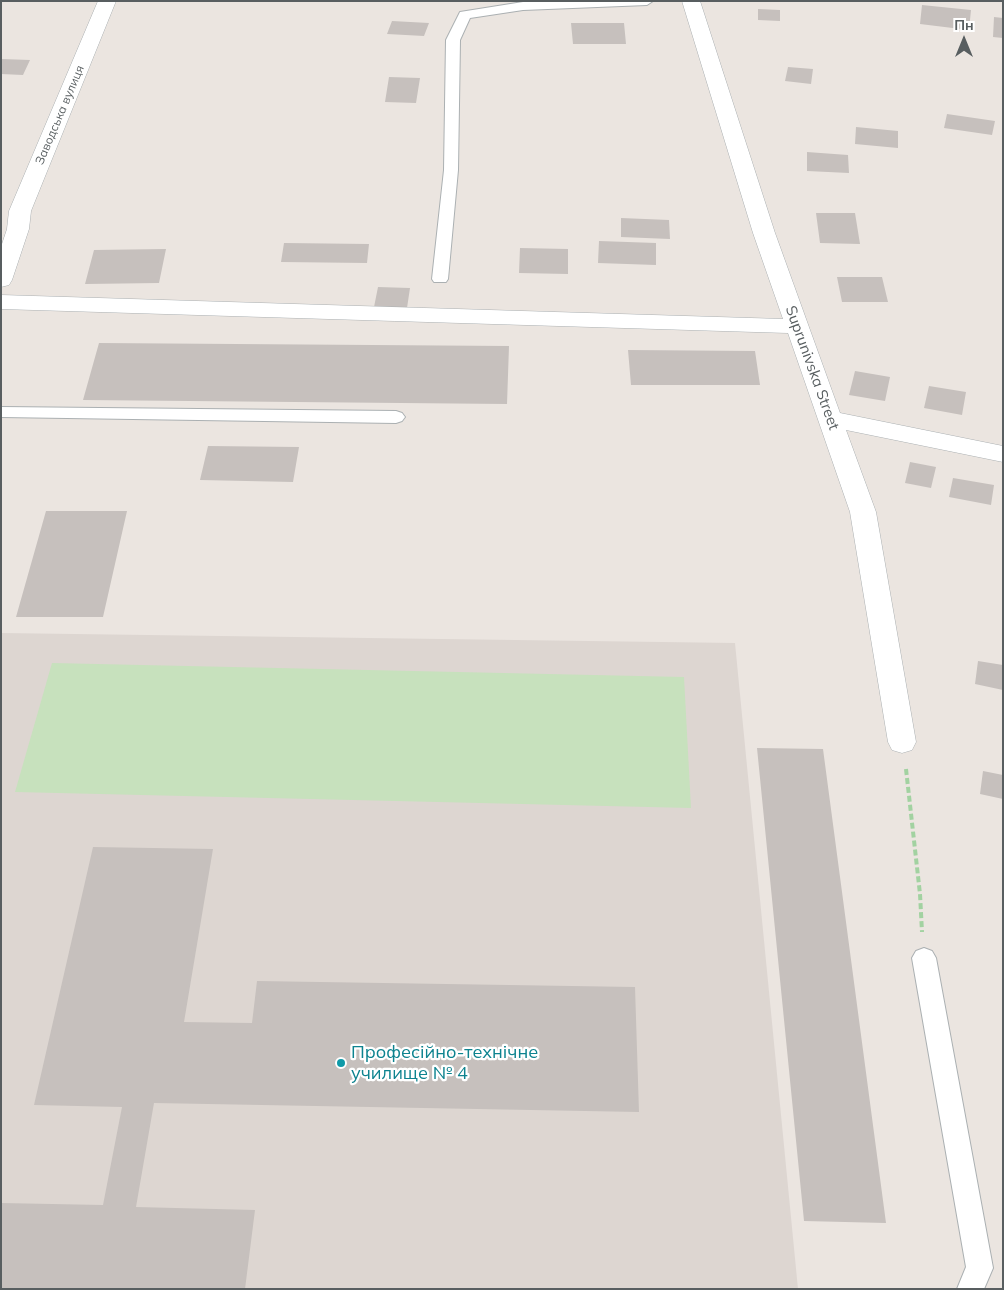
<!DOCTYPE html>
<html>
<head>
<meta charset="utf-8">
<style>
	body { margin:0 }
	#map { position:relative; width:1004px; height:1290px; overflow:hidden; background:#ebe5e0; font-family:Mulish,sans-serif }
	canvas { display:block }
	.frame { position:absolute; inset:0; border:2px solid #585e60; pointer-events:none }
	.north { position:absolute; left:939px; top:15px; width:50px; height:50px; -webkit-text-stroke:4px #fff; paint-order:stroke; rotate:0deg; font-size:14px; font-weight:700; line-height:20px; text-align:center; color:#585e60 }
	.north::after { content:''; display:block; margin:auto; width:18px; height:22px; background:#585e60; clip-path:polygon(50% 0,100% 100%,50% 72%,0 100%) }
</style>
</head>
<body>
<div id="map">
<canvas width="1004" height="1290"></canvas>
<div class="frame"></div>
<div class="north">Пн</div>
</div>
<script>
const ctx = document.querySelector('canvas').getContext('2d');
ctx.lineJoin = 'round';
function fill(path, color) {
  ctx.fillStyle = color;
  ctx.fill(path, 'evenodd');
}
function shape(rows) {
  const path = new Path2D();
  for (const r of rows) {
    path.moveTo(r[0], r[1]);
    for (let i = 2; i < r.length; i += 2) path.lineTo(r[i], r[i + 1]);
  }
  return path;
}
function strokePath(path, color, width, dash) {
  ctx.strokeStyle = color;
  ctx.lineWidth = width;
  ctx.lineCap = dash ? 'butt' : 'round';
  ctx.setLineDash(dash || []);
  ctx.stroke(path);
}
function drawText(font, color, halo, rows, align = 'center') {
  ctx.font = font + ' Mulish,sans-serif';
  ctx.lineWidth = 4.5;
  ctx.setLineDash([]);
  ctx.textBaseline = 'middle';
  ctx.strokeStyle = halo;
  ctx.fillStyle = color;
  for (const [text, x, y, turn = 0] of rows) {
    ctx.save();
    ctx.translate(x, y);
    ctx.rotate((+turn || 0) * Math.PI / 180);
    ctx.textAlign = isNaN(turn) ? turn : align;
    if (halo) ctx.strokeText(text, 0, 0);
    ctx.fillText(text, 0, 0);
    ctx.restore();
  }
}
const education = shape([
	[1,633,735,643,798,1289,1,1289]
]);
const green = shape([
	[52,663,684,677,691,808,15,792]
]);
const building = shape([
	[922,5,971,10,969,30,920,24],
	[758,9,780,10,780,21,758,20],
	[994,17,1003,18,1003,38,993,37],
	[392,21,429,23,424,36,387,34],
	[571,23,624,23,626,44,573,44],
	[1,59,30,60,23,75,1,74],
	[788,67,813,69,811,84,785,81],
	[389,77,420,78,416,103,385,102],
	[947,114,995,121,992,135,944,128],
	[856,127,898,131,898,148,855,144],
	[807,152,848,155,849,173,807,171],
	[816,213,855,213,860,244,820,243],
	[621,218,669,220,670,239,621,237],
	[599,241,656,243,656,265,598,263],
	[284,243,369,244,367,263,281,262],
	[520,248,568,249,568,274,519,273],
	[166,249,159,283,85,284,94,250],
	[837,277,882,277,888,302,842,302],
	[378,287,410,288,407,308,374,307],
	[99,343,509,346,507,404,83,400],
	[628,350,755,351,760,385,631,385],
	[855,371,890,377,885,401,849,395],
	[929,386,966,392,962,415,924,408],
	[208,446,299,447,293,482,200,480],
	[910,462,936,467,931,488,905,483],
	[953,478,994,485,991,505,949,497],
	[46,511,127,511,103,617,16,617],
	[978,661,1003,665,1003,690,975,684],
	[757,748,823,749,886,1223,804,1221],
	[983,771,1003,775,1003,799,980,794],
	[93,847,213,849,184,1022,252,1023,257,981,635,987,639,1112,154,1103,136,1207,255,1210,245,1289,1,1289,1,1203,103,1205,122,1107,34,1105]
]);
const path = shape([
	[906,769,920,894,922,932]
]);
const lane = shape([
	[653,1,647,5,523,10,470,18,460,40,458,170,448,279,446,282,434,282,432,279,444,170,446,40,460,12,523,2,653,1],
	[1,407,396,411,402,413,405,417,402,421,396,423,1,417,1,407],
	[924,948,932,951,936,958,993,1268,984,1289,957,1289,966,1267,912,958,916,951,924,948]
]);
const street = shape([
	[98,1,116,1,31,211,29,229,12,280,9,285,1,287,1,247,7,229,9,211,98,1],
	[682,1,700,1,775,233,840,413,1003,446,1003,462,846,430,876,512,916,742,912,750,902,753,892,750,888,742,850,512,788,333,1,309,1,295,783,319,753,233,682,1]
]);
const markers = [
	[341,1063,5,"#0f9aa8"]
];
const farStreetnames = [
	["Заводська вулиця",60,115,-67]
];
const streetNames = [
	["Suprunivska Street",812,368,70]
];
const nearCulturenames = [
	["Професійно-технічне",351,1053],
	["училище № 4",351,1074]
];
fill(education, '#ddd6d1');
fill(green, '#c7e1bd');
fill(building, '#c6c0bd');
strokePath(lane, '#abb0b2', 2);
strokePath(street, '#abb0b2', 1);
strokePath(path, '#a2d2a1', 4, [6, 3]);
fill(lane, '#fff');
fill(street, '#fff');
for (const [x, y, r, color] of markers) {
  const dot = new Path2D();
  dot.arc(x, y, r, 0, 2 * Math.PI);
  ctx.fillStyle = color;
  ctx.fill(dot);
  strokePath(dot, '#fff', 2);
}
drawText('12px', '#585e60', '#fff', farStreetnames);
drawText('15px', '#585e60', '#fff', streetNames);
drawText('18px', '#0d838f', '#fff', nearCulturenames, 'left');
</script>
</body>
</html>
